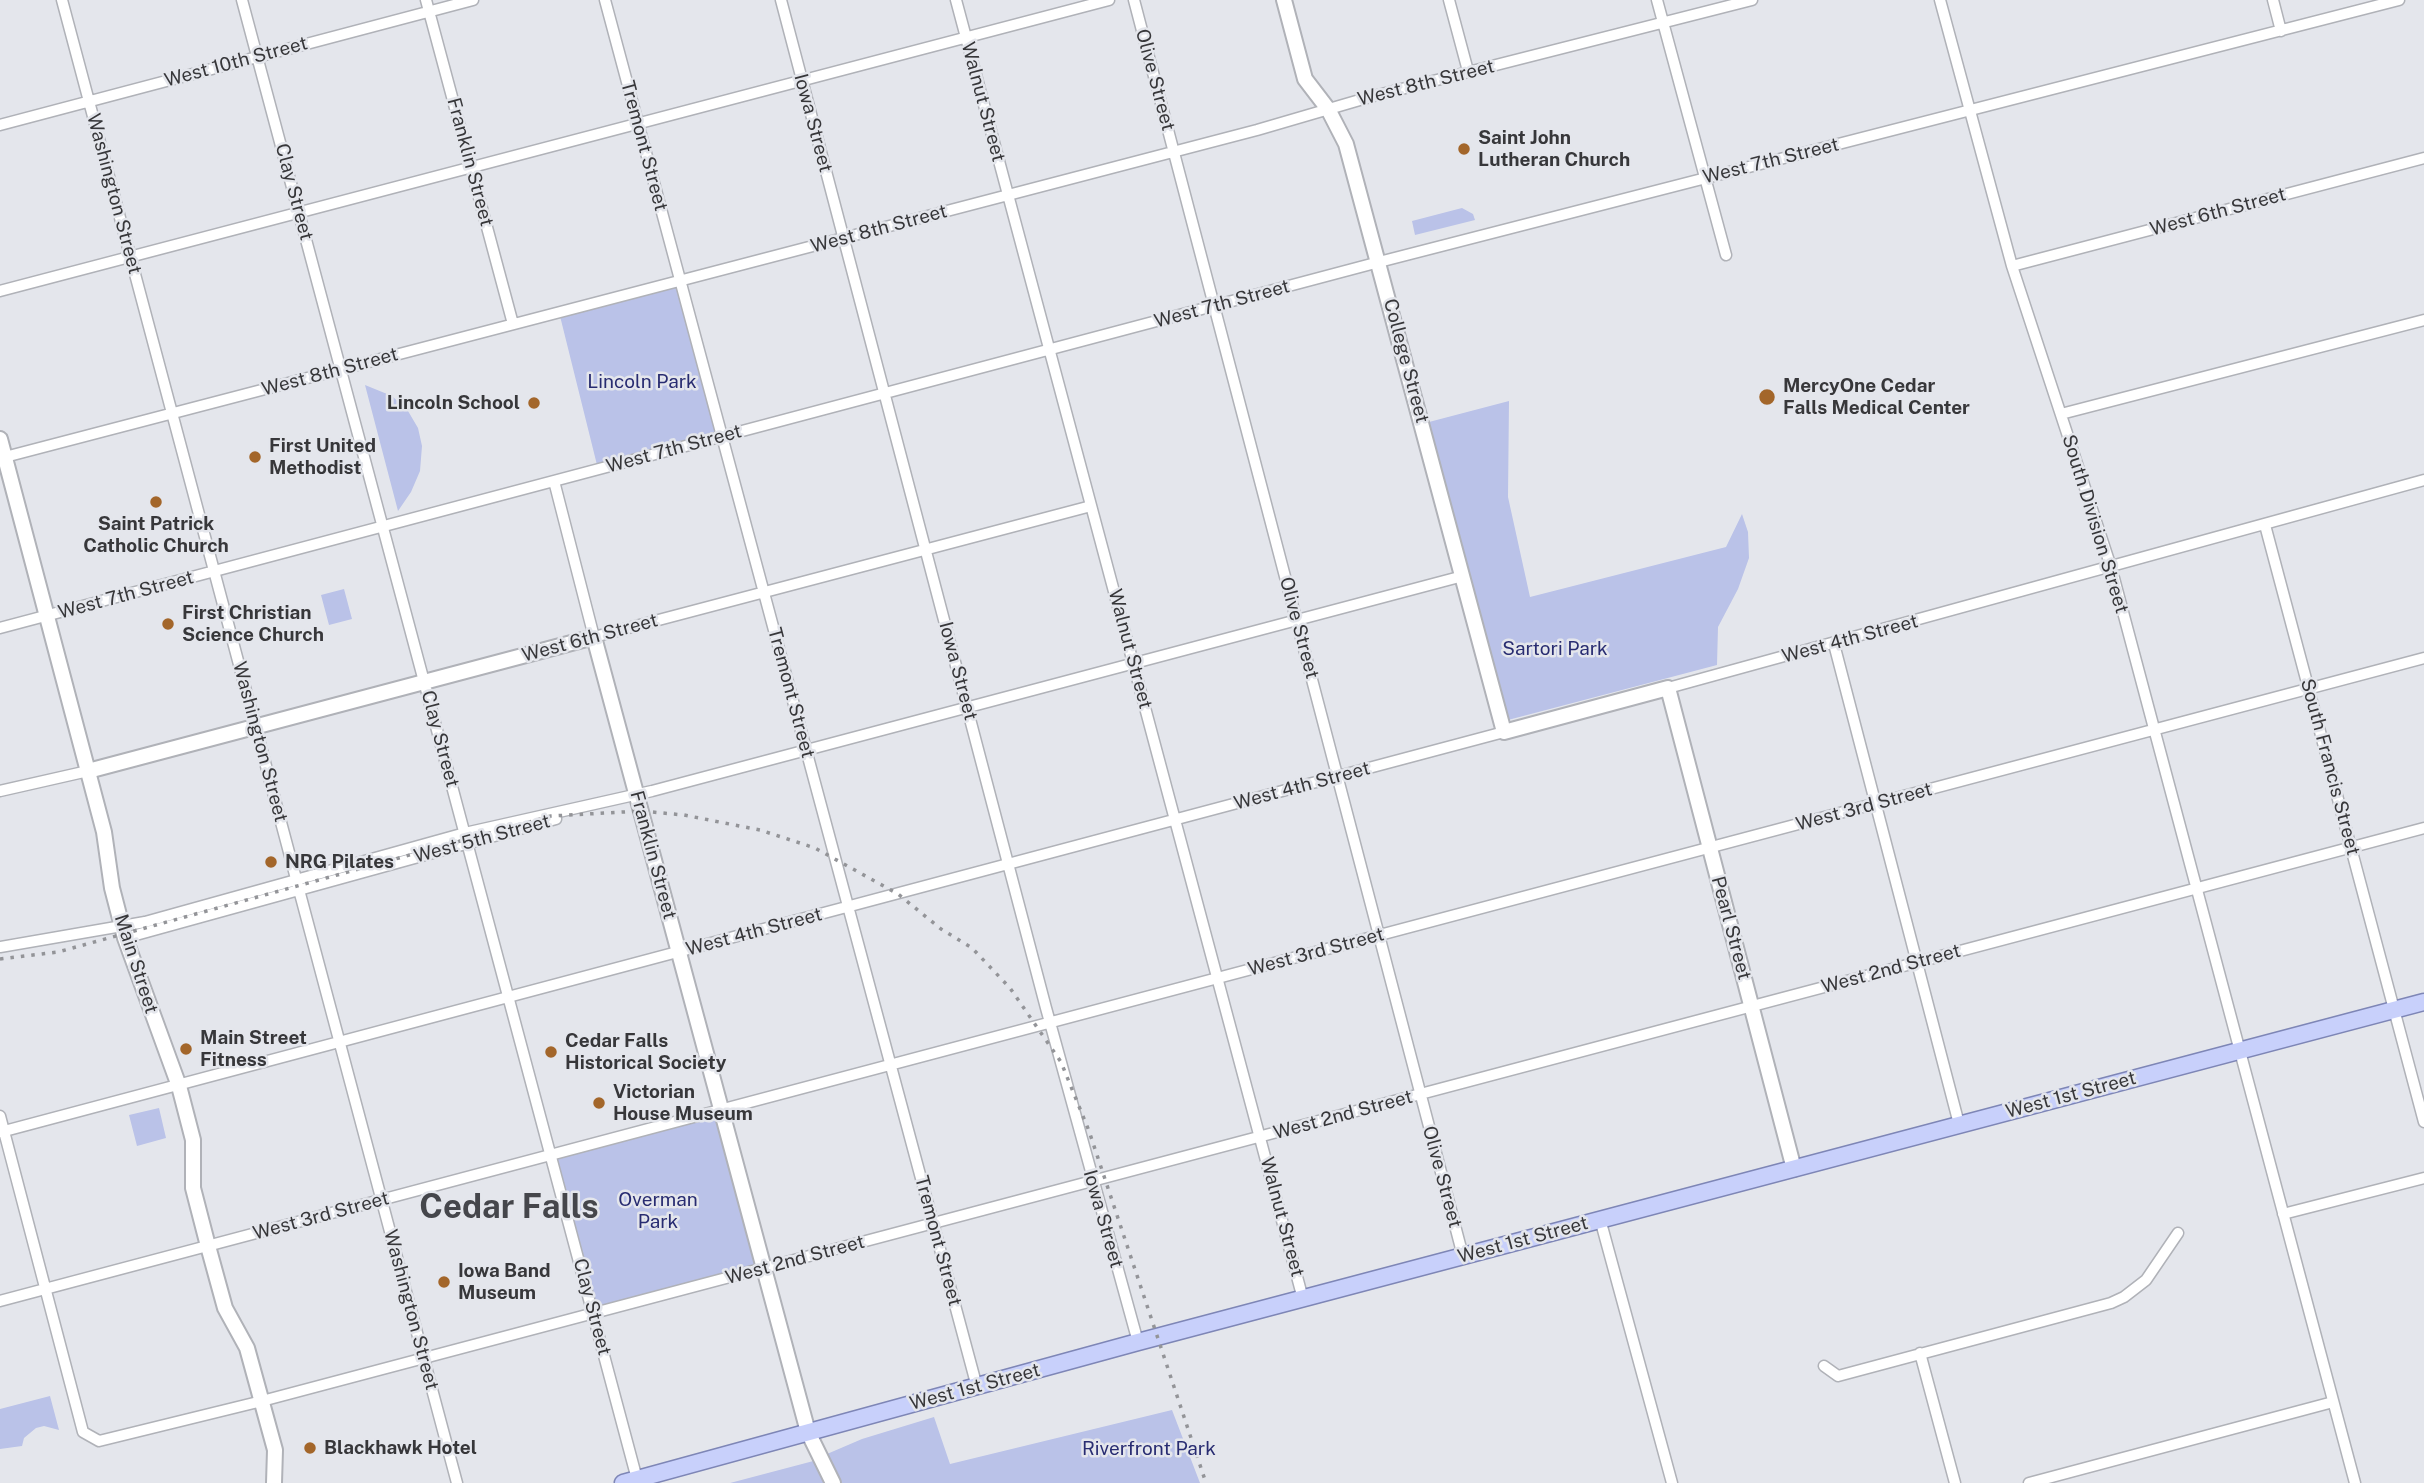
<!DOCTYPE html>
<html>
<head>
<meta charset="utf-8">
<style>
	body { margin:0 }
	canvas { display:block; background:#e4e6ec }
</style>
</head>
<body>
<canvas width="2424" height="1483"></canvas>
<script>
const ctx = document.querySelector('canvas').getContext('2d');
ctx.lineJoin = 'round';
function fill(path, color) {
  ctx.fillStyle = color;
  ctx.fill(path, 'evenodd');
}
function shape(rows) {
  const path = new Path2D();
  for (const r of rows) {
    path.moveTo(r[0], r[1]);
    for (let i = 2; i < r.length; i += 2) path.lineTo(r[i], r[i + 1]);
  }
  return path;
}
function strokePath(path, color, width, dash) {
  ctx.strokeStyle = color;
  ctx.lineWidth = width;
  ctx.lineCap = dash ? 'butt' : 'round';
  ctx.setLineDash(dash || []);
  ctx.stroke(path);
}
function drawText(font, color, halo, rows, align = 'center') {
  ctx.font = font + ' "Public Sans",sans-serif';
  ctx.lineWidth = 5;
  ctx.setLineDash([]);
  ctx.textBaseline = 'middle';
  ctx.strokeStyle = halo;
  ctx.fillStyle = color;
  for (const [text, x, y, turn = 0] of rows) {
    ctx.save();
    ctx.translate(x, y);
    ctx.rotate((+turn || 0) * Math.PI / 180);
    ctx.textAlign = isNaN(turn) ? turn : align;
    if (halo) ctx.strokeText(text, 0, 0);
    ctx.fillText(text, 0, 0);
    ctx.restore();
  }
}
const green = shape([
	[1462,208,1473,214,1475,220,1415,235,1412,221],
	[681,280,722,436,598,469,559,312],
	[365,385,392,396,408,411,418,428,422,446,420,471,411,492,398,511],
	[1509,401,1508,497,1530,597,1726,547,1742,514,1748,532,1749,558,1738,589,1718,627,1717,665,1508,720,1429,422],
	[344,589,352,619,329,625,321,595],
	[159,1108,166,1138,137,1146,129,1115],
	[722,1109,764,1268,594,1313,551,1155],
	[50,1396,59,1430,44,1426,36,1428,24,1438,22,1446,0,1449,0,1409],
	[1172,1410,1200,1483,730,1483,821,1459,820,1457,862,1439,934,1417,950,1464]
]);
const street = shape([
	[62,0,457,1483],
	[242,0,637,1479],
	[426,0,513,324],
	[605,0,977,1387],
	[781,0,1046,1008,1138,1342],
	[956,0,1303,1299],
	[1134,0,1463,1256],
	[1449,0,1468,71],
	[1657,0,1726,255],
	[1940,0,2012,266,2111,567,2355,1483],
	[2273,0,2281,31],
	[0,125,473,0],
	[2012,266,2424,158],
	[0,291,1109,0],
	[2061,414,2424,320],
	[5,457,1257,130,1370,97,1752,0],
	[554,481,594,637,1091,506],
	[2265,525,2424,1122],
	[0,628,1379,262,2399,0],
	[1834,644,1959,1124],
	[1668,688,2424,480],
	[0,791,88,771],
	[125,938,556,819],
	[0,947,145,922,465,833,652,791,1463,576],
	[0,1116,83,1432,99,1441,262,1401,2424,828],
	[1,1132,1504,732],
	[2283,1214,2424,1178],
	[1600,1219,1672,1483],
	[0,1301,2424,658],
	[1920,1353,1955,1483],
	[1824,1366,1838,1376,2111,1303,2124,1297,2146,1280,2178,1233],
	[2029,1483,2333,1402]
]);
const secondary = shape([
	[1284,0,1305,79,1328,109,1346,144,1504,732,1668,688,1794,1169],
	[0,439,104,832,112,888,125,938,179,1086,193,1140,193,1188,208,1246,225,1308,247,1348,275,1450,274,1483],
	[88,771,594,637,808,1432,833,1483]
]);
const primary = shape([
	[623,1483,1138,1342,2424,1002]
]);
const rail = shape([
	[0,959,58,952,551,816,641,811,684,815,760,830,815,848,898,894,941,929,972,948,1010,988,1061,1062,1089,1131,1206,1483]
]);
const markers = [
	[1464,149,7,"#a3662a"],
	[1767,397,9,"#a3662a"],
	[534,403,7,"#a3662a"],
	[255,457,7,"#a3662a"],
	[156,502,7,"#a3662a"],
	[168,624,7,"#a3662a"],
	[271,862,7,"#a3662a"],
	[186,1049,7,"#a3662a"],
	[551,1052,7,"#a3662a"],
	[599,1103,7,"#a3662a"],
	[444,1282,7,"#a3662a"],
	[310,1448,7,"#a3662a"]
];
const streetNames = [
	["West 10th Street",236,62,-15],
	["Olive Street",1155,80,75],
	["West 8th Street",1426,83,-14],
	["Walnut Street",983,102,75],
	["Iowa Street",813,123,75],
	["Tremont Street",644,146,75],
	["West 7th Street",1771,161,-14],
	["Franklin Street",470,162,75],
	["Clay Street",294,192,75],
	["Washington Street",114,194,75],
	["West 6th Street",2218,212,-15],
	["West 8th Street",879,229,-15],
	["West 7th Street",1222,304,-15],
	["College Street",1406,361,75],
	["West 8th Street",330,372,-15],
	["West 7th Street",674,449,-15],
	["South Division Street",2095,524,73],
	["West 7th Street",126,595,-15],
	["Olive Street",1299,628,75],
	["West 6th Street",590,638,-15],
	["West 4th Street",1850,639,-15],
	["Walnut Street",1130,649,75],
	["Iowa Street",958,671,75],
	["Tremont Street",791,693,75],
	["Clay Street",440,739,75],
	["Washington Street",260,742,75],
	["South Francis Street",2330,767,75],
	["West 4th Street",1302,786,-15],
	["West 3rd Street",1864,807,-15],
	["West 5th Street",482,839,-15],
	["Franklin Street",653,855,75],
	["Pearl Street",1731,928,75],
	["West 4th Street",754,932,-15],
	["West 3rd Street",1316,952,-15],
	["Main Street",136,964,72],
	["West 2nd Street",1891,969,-15],
	["West 1st Street",2071,1095,-15],
	["West 2nd Street",1343,1115,-15],
	["Olive Street",1442,1177,75],
	["West 3rd Street",321,1216,-15],
	["Walnut Street",1282,1217,75],
	["Iowa Street",1103,1219,74],
	["West 1st Street",1523,1240,-15],
	["Tremont Street",938,1241,75],
	["West 2nd Street",795,1260,-15],
	["Clay Street",592,1307,75],
	["Washington Street",411,1310,75],
	["West 1st Street",975,1387,-15]
];
const poiNames = [
	["Saint John",1478,138],
	["Lutheran Church",1478,160],
	["MercyOne Cedar",1783,386],
	["Falls Medical Center",1783,408],
	["Lincoln School",520,403,"right"],
	["First United",269,446],
	["Methodist",269,468],
	["Saint Patrick",156,524,"center"],
	["Catholic Church",156,546,"center"],
	["First Christian",182,613],
	["Science Church",182,635],
	["NRG Pilates",285,862],
	["Main Street",200,1038],
	["Fitness",200,1060],
	["Cedar Falls",565,1041],
	["Historical Society",565,1063],
	["Victorian",613,1092],
	["House Museum",613,1114],
	["Iowa Band",458,1271],
	["Museum",458,1293],
	["Blackhawk Hotel",324,1448]
];
const parkNames = [
	["Lincoln Park",642,382],
	["Sartori Park",1555,649],
	["Overman",658,1200],
	["Park",658,1222],
	["Riverfront Park",1149,1449]
];
const townNames = [
	["Cedar Falls",509,1208]
];
fill(green, '#bac2e8');
strokePath(street, '#b0b2b8', 13);
strokePath(secondary, '#b0b2b8', 18);
strokePath(primary, '#7e86b6', 19);
strokePath(street, '#fff', 10);
strokePath(secondary, '#fff', 14);
strokePath(primary, '#c8d0fb', 16);
strokePath(rail, '#939498', 3.5, [3.5, 7]);
for (const [x, y, r, color] of markers) {
  const dot = new Path2D();
  dot.arc(x, y, r, 0, 2 * Math.PI);
  ctx.fillStyle = color;
  ctx.fill(dot);
  strokePath(dot, '#e4e6ec', 2.5);
}
drawText('19px', '#37373a', '#e4e6ec', streetNames);
drawText('bold 19px', '#37373a', '#e4e6ec', poiNames, 'left');
drawText('19px', '#282c71', '#e4e6ec', parkNames);
drawText('bold 33px', '#45464b', '#e4e6ec', townNames);
</script>
</body>
</html>
